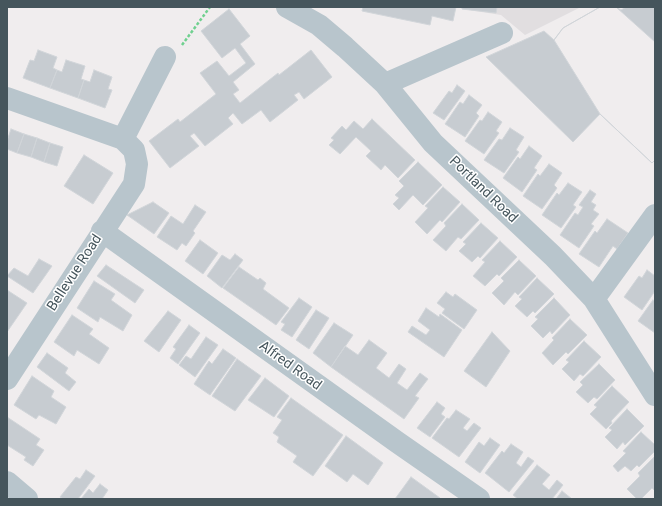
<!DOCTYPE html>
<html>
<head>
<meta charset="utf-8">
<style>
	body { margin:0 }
	#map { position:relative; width:662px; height:506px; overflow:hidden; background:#f0edee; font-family:Roboto,sans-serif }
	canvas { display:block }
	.frame { position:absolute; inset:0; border:8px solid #45555c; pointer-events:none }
</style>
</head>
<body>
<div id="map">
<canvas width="662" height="506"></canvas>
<div class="frame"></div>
</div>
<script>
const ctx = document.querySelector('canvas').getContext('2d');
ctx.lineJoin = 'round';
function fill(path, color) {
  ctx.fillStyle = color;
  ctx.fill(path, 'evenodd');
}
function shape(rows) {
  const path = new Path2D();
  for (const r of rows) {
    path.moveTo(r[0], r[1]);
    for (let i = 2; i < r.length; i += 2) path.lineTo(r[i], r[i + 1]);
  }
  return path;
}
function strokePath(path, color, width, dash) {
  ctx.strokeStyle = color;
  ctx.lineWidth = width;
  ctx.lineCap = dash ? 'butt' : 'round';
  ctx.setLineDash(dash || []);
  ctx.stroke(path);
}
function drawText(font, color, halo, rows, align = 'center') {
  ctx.font = font + ' Roboto,sans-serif';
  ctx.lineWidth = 3;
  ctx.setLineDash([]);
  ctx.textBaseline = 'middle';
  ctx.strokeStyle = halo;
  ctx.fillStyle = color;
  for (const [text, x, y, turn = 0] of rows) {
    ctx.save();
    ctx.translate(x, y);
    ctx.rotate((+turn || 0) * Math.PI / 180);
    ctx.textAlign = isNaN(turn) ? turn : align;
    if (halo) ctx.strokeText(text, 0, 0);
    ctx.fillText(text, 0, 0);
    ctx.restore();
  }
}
const education = shape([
	[462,7,581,7,525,35,501,15,462,9]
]);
const building = shape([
	[363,7,456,7,453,21,432,16,430,25,362,11,363,7],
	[462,7,497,7,496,13,462,9,462,7],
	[600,7,616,7,621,10,626,7,655,7,655,160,652,163,600,114,573,142,486,57,544,31,554,40,563,28,600,7],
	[600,7,616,7,655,42,655,160,652,163,600,114,554,40,563,28,600,7],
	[229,9,250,36,240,44,255,64,233,82,239,90,233,94,240,103,278,73,279,75,311,50,332,77,304,99,299,92,294,95,298,100,270,122,261,110,242,124,233,113,228,118,233,124,205,146,194,133,190,136,199,146,170,168,149,141,178,119,180,122,216,94,200,73,217,61,229,76,246,63,235,48,222,58,201,31,229,9],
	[38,50,57,57,53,68,57,70,50,88,23,78,30,60,34,61,38,50],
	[66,60,85,66,81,79,84,80,78,98,50,88,57,70,62,72,66,60],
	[94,70,112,77,108,89,112,90,105,108,78,98,84,80,90,82,94,70],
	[457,85,465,91,444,120,433,113,449,91,452,93,457,85],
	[469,95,482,105,476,113,479,116,465,137,445,124,460,102,463,104,469,95],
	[488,112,502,122,496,131,499,133,484,154,465,141,480,120,482,121,488,112],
	[372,119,415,160,398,178,385,165,381,170,366,156,371,151,356,137,340,154,329,145,334,140,331,138,342,126,346,130,354,121,363,129,372,119],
	[510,128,524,137,516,150,519,152,504,173,484,160,499,139,502,140,510,128],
	[11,129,24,134,17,153,7,149,7,141,11,129],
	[24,134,37,138,31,157,17,153,24,134],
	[37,138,50,143,44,162,31,157,37,138],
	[50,143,63,147,57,166,44,162,50,143],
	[529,146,542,156,534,168,537,170,522,192,503,178,518,157,520,159,529,146],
	[84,155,113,173,93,204,64,186,84,155],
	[418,162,442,185,423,205,413,195,399,210,393,204,399,198,395,195,404,186,399,181,418,162],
	[549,164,562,173,554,185,557,188,542,209,523,196,538,174,540,176,549,164],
	[568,183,582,192,573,205,576,207,561,228,542,215,557,193,559,195,568,183],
	[443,187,460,202,442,222,440,220,427,234,415,222,428,208,425,206,443,187],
	[590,190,596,194,591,202,596,205,593,210,599,214,591,224,594,226,579,248,560,235,575,213,578,215,583,207,579,205,590,190],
	[153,202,169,213,154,234,127,215,153,202],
	[462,204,479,220,461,239,458,237,446,251,433,240,446,226,444,223,462,204],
	[195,205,206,212,193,231,195,233,186,246,182,243,177,250,157,237,171,216,183,224,195,205],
	[607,219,628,233,617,249,613,246,599,267,579,254,595,231,597,233,607,219],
	[481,223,498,238,480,258,478,256,472,262,459,251,466,244,463,242,481,223],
	[200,240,218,253,203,274,185,261,200,240],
	[500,241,517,257,499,276,497,274,485,286,473,276,485,262,482,260,500,241],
	[235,254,243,260,222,288,207,276,222,255,230,260,235,254],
	[39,259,52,266,33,293,7,276,14,268,28,276,39,259],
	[519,260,536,276,518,295,515,292,504,305,492,293,504,281,501,278,519,260],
	[106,265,144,290,135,303,97,276,106,265],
	[239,267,258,280,260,278,266,283,263,289,289,308,276,325,223,288,239,267],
	[647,270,655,276,655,291,642,310,624,297,639,276,642,278,647,270],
	[537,278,554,294,535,313,533,311,527,317,515,306,522,299,519,297,537,278],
	[94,281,115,294,111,300,132,315,123,331,100,317,98,322,77,308,94,281],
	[7,290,27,303,7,332,7,290],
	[446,292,453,297,455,294,477,310,464,329,442,313,445,309,437,303,446,292],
	[299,298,312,307,292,337,281,330,285,324,281,322,299,298],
	[554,298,570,315,552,334,550,331,543,338,531,326,538,319,535,317,554,298],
	[653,300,655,302,655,333,638,321,653,300],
	[426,308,439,317,440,314,462,330,444,357,408,332,412,326,426,335,430,330,418,321,426,308],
	[316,310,329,318,309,349,296,340,316,310],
	[168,311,181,320,159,352,144,341,168,311],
	[72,315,93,329,89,334,109,348,99,364,77,350,74,356,54,342,72,315],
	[570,319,587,335,568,354,566,352,553,365,542,353,554,340,552,338,570,319],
	[334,323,353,335,331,367,313,353,334,323],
	[189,325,200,333,178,364,170,358,176,349,173,347,189,325],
	[492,332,510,351,486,387,464,371,492,332],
	[206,337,218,345,195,377,179,365,186,356,191,359,206,337],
	[369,340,387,353,376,368,389,378,399,364,406,369,397,383,407,390,420,373,428,379,415,396,419,398,404,419,331,367,345,346,358,355,369,340],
	[584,341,601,357,583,376,580,374,574,381,562,369,569,362,566,360,584,341],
	[223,349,236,358,210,395,194,384,209,361,212,364,223,349],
	[47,353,68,368,65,373,76,382,69,391,37,367,47,353],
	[237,359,261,376,235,411,212,396,237,359],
	[599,364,615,380,597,399,594,397,588,403,576,392,583,385,580,382,599,364],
	[32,376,54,391,51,397,66,407,56,424,39,415,36,419,14,405,32,376],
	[265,378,289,396,274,417,248,400,265,378],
	[612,386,629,402,611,421,612,423,606,429,590,414,597,407,594,405,612,386],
	[291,398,343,435,313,476,293,462,297,456,277,442,279,437,273,433,282,420,277,417,291,398],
	[437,402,445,408,441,414,445,417,430,437,417,428,437,402],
	[627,409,644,426,625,445,623,442,617,449,605,437,612,430,609,428,627,409],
	[456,410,470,419,463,428,467,431,474,423,481,428,459,457,432,438,447,418,449,419,456,410],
	[7,417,40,439,36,445,44,450,33,466,24,460,26,457,7,445,7,417],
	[641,432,655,445,655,451,639,467,637,465,631,471,625,466,618,472,613,466,626,453,623,451,641,432],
	[346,436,383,463,368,485,353,474,347,482,325,466,346,436],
	[490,438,500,445,480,473,465,462,479,442,484,446,490,438],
	[511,444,523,452,516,463,521,467,528,457,534,461,509,492,485,473,502,451,504,453,511,444],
	[655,456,655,489,654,490,652,488,641,499,637,499,627,489,640,476,638,473,655,456],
	[537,465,550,475,542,484,549,490,557,480,563,485,552,499,518,499,513,495,537,465],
	[86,470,95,476,78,499,63,499,60,497,76,477,80,479,86,470],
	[411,477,440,498,440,499,395,499,411,477],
	[100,484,108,490,102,499,81,499,89,489,93,493,100,484],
	[562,491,572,499,556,499,562,491]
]);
const path = shape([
	[182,45,210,7]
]);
const minor = shape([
	[287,7,319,25,345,47,385,84,433,143,553,256,594,299,655,395],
	[385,84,502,33],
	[7,98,123,139,134,150,137,164,134,184,7,379],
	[123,139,165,57],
	[102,231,397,442,479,499],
	[594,299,655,215]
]);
const tertiary = shape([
	[7,482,27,499]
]);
const streetNames = [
	["Portland Road",483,190,44],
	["Bellevue Road",75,273,-57],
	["Alfred Road",290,366,36]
];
fill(education, '#e1dee0');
fill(building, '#c7ccd1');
strokePath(building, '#d1d5d9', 1);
strokePath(path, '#6fd08f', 2.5, [3, 2]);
strokePath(minor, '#b8c5cc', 22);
strokePath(tertiary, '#b8c5cc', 22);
drawText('14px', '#45555c', '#fff', streetNames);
</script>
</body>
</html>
